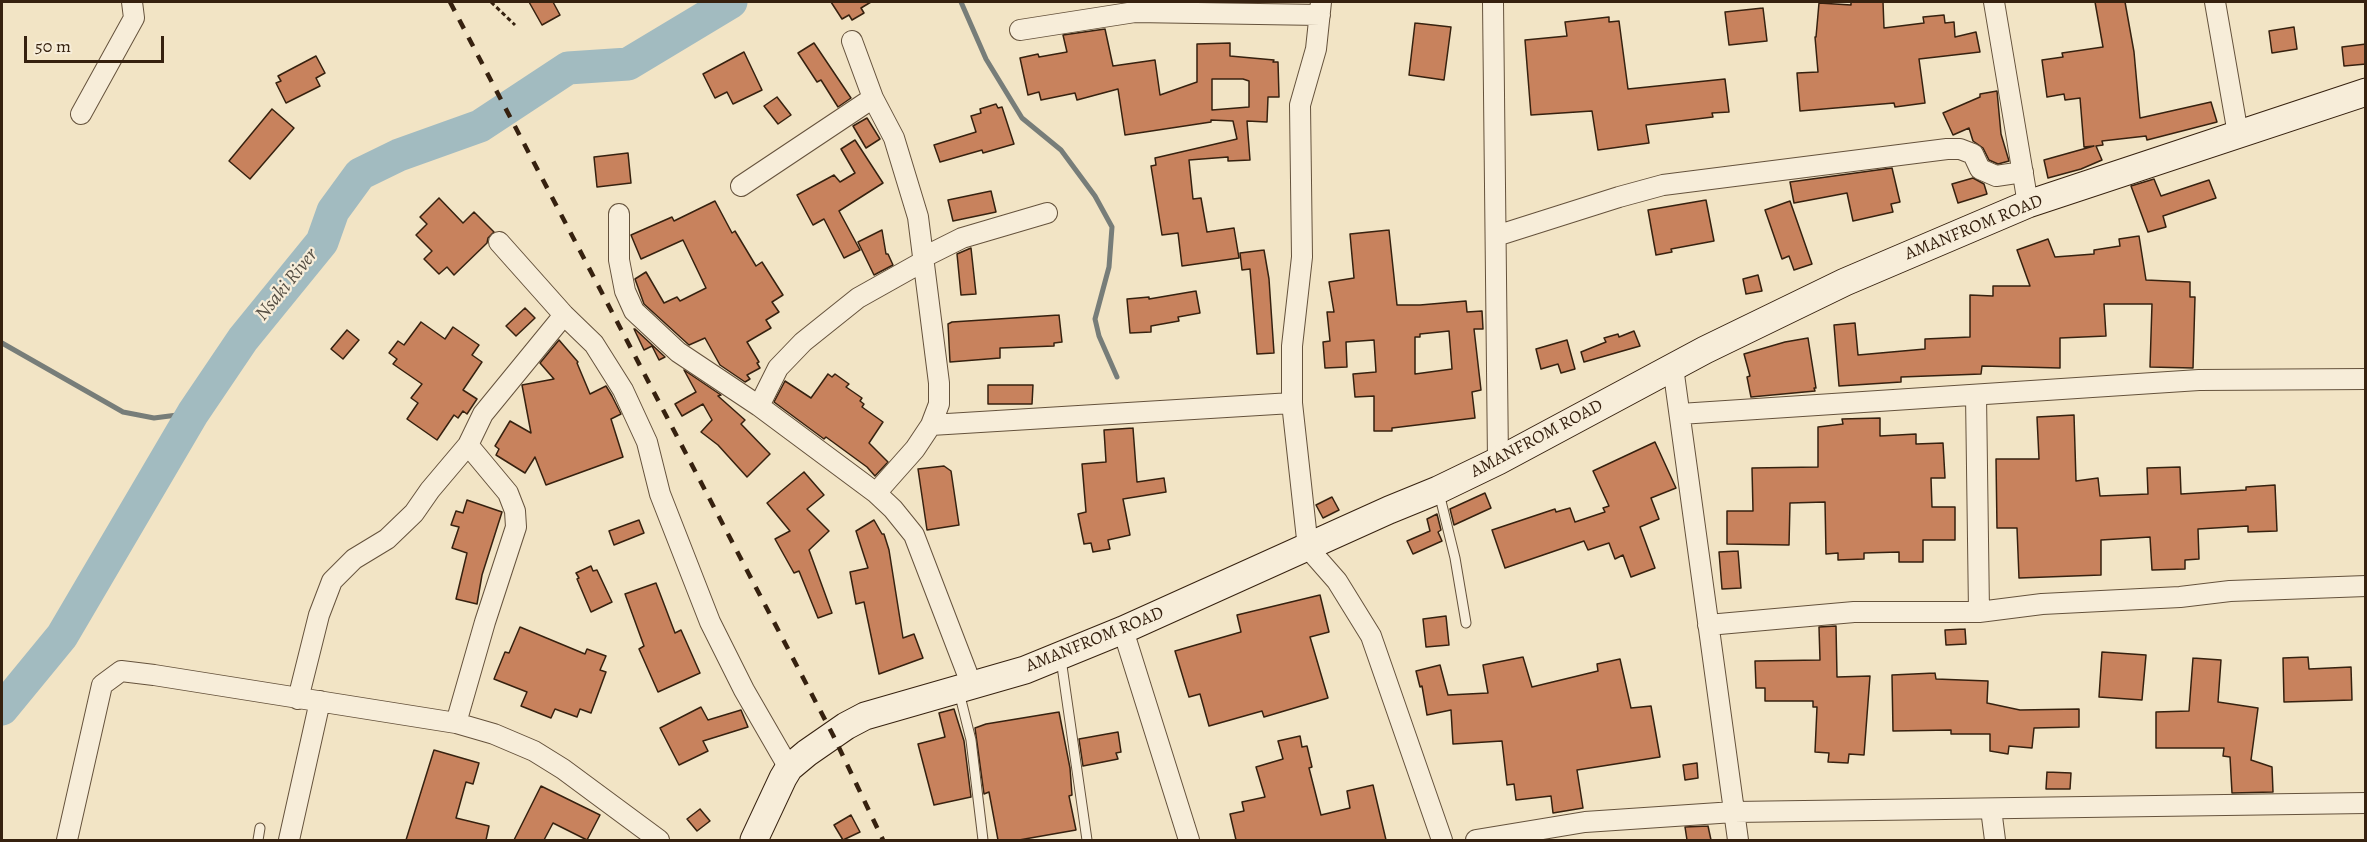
<!DOCTYPE html>
<html>
<head>
<meta charset="utf-8">
<style>
	body { margin:0 }
	#map { position:relative; width:2367px; height:842px; overflow:hidden; background:#f2e4c5; font-family:Alegreya,serif }
	canvas { display:block }
	.frame { position:absolute; inset:0; border:3px solid #36210f; pointer-events:none }
	.scale { position:absolute; left:24px; top:36px; width:140px; height:27px; box-sizing:border-box; border:3px solid #36210f; border-top:0; padding-left:8px; font-size:18px; line-height:21px; white-space:nowrap; color:#36210f; -webkit-text-stroke:4px #f7edd9; paint-order:stroke }
</style>
</head>
<body>
<div id="map">
<canvas width="2367" height="842"></canvas>
<div class="frame"></div>
<div class="scale">50 m</div>
</div>
<script>
const ctx = document.querySelector('canvas').getContext('2d');
ctx.lineJoin = 'round';
function shape(rows) {
  const path = new Path2D();
  for (const r of rows) {
    path.moveTo(r[0], r[1]);
    for (let i = 2; i < r.length; i += 2) path.lineTo(r[i], r[i + 1]);
  }
  return path;
}
function strokePath(path, color, width, dash) {
  ctx.strokeStyle = color;
  ctx.lineWidth = width;
  ctx.lineCap = dash ? 'butt' : 'round';
  ctx.setLineDash(dash || []);
  ctx.stroke(path);
}
function fill(path, color) {
  ctx.fillStyle = color;
  ctx.fill(path, 'evenodd');
}
function drawText(font, color, halo, rows, align = 'center') {
  ctx.font = font + ' Alegreya,serif';
  ctx.lineWidth = 4.5;
  ctx.setLineDash([]);
  ctx.textBaseline = 'middle';
  ctx.strokeStyle = halo;
  ctx.fillStyle = color;
  for (const [text, x, y, turn = 0] of rows) {
    ctx.save();
    ctx.translate(x, y);
    ctx.rotate((+turn || 0) * Math.PI / 180);
    ctx.textAlign = isNaN(turn) ? turn : align;
    if (halo) ctx.strokeText(text, 0, 0);
    ctx.fillText(text, 0, 0);
    ctx.restore();
  }
}
const stream = shape([
	[961,2,986,59,1022,118,1061,150,1095,196,1112,227,1109,267,1095,319,1099,336,1117,377],
	[2,343,123,412,154,418,193,413]
]);
const river = shape([
	[2,709,62,636,193,413,243,339,322,242,333,211,360,174,399,155,480,126,568,68,628,64,731,2]
]);
const building = shape([
	[529,2,553,2,560,15,542,25,529,2],
	[831,2,871,2,861,8,864,13,852,20,849,15,842,19,831,2],
	[1851,2,1883,2,1884,28,1924,23,1923,17,1944,15,1945,23,1954,22,1955,37,1976,32,1980,52,1919,59,1925,103,1895,107,1894,103,1800,111,1797,73,1818,72,1815,37,1816,37,1819,3,1851,5,1851,2],
	[2095,2,2125,2,2134,52,2140,118,2211,102,2217,122,2147,140,2146,136,2102,141,2103,145,2096,146,2102,160,2081,169,2048,178,2044,160,2094,146,2084,147,2080,98,2065,100,2064,94,2047,97,2042,60,2063,57,2062,53,2103,47,2095,2],
	[1763,8,1767,41,1729,45,1725,12,1763,8],
	[1609,17,1609,22,1619,21,1628,89,1725,79,1729,112,1712,113,1713,117,1646,125,1649,143,1598,150,1592,111,1531,115,1525,40,1567,36,1565,22,1609,17],
	[1415,23,1451,27,1444,80,1409,75,1415,23],
	[2294,27,2297,49,2272,53,2269,31,2294,27],
	[1105,29,1113,66,1155,60,1160,95,1197,82,1197,44,1230,43,1230,56,1274,60,1273,62,1278,62,1279,97,1268,97,1267,122,1247,121,1250,160,1228,161,1228,157,1189,160,1193,199,1201,198,1207,232,1234,228,1239,258,1182,266,1178,233,1162,235,1151,166,1156,165,1155,158,1237,139,1233,121,1211,120,1211,122,1125,135,1118,89,1077,100,1075,93,1041,100,1039,92,1028,95,1020,58,1038,54,1039,57,1067,52,1063,35,1105,29],
	[1212,79,1243,79,1249,81,1249,107,1212,110,1212,79],
	[814,43,851,98,838,107,821,80,817,82,798,53,814,43],
	[2366,44,2366,64,2344,66,2342,47,2366,44],
	[744,52,762,90,733,104,727,92,715,98,703,74,744,52],
	[316,56,325,73,316,78,320,86,286,103,276,83,281,81,278,76,316,56],
	[1997,91,2001,134,2009,161,1998,164,1989,160,1983,148,1973,141,1969,128,1953,135,1943,113,1980,97,1980,94,1997,91],
	[777,97,791,115,778,124,764,106,777,97],
	[996,104,998,108,1002,107,1014,144,983,153,982,150,940,162,934,145,976,132,971,116,981,113,980,109,996,104],
	[272,109,294,128,250,179,229,161,272,109],
	[867,118,880,139,866,148,853,126,867,118],
	[855,140,883,183,839,211,860,250,844,258,824,219,813,225,797,195,834,175,840,182,855,173,841,149,855,140],
	[628,153,631,183,597,187,594,157,628,153],
	[1892,168,1900,202,1891,204,1893,212,1853,221,1847,193,1794,203,1790,182,1892,168],
	[1973,178,1984,184,1987,194,1958,203,1952,184,1973,178],
	[2154,179,2161,196,2209,180,2216,198,2163,216,2166,227,2148,232,2131,186,2154,179],
	[991,191,996,212,953,221,948,200,991,191],
	[439,198,463,223,474,212,494,232,488,238,487,243,454,275,447,267,439,274,424,259,432,251,416,235,427,224,420,217,439,198],
	[1706,200,1714,241,1671,249,1672,252,1656,255,1648,210,1706,200],
	[715,201,732,233,735,231,756,266,762,262,783,295,772,302,779,312,766,320,771,328,747,342,759,362,757,363,760,368,747,375,750,379,745,382,720,365,705,338,689,345,644,304,635,279,646,272,664,303,677,297,680,301,706,288,683,240,641,259,631,235,672,217,674,221,715,201],
	[1790,201,1812,264,1794,270,1789,256,1782,259,1765,210,1790,201],
	[882,230,886,254,888,254,893,265,874,275,858,242,882,230],
	[1389,230,1397,305,1420,305,1466,301,1467,312,1482,311,1483,329,1474,329,1481,390,1472,392,1475,418,1392,428,1392,431,1374,431,1374,396,1355,397,1353,374,1376,372,1374,340,1346,342,1347,367,1325,368,1323,342,1330,341,1327,312,1334,312,1329,282,1354,278,1350,234,1389,230],
	[1449,331,1452,369,1415,374,1415,337,1420,337,1420,334,1449,331],
	[2139,236,2146,280,2190,282,2190,297,2195,297,2193,368,2150,367,2152,304,2104,304,2106,336,2060,338,2060,368,1982,366,1981,374,1901,377,1901,382,1839,386,1834,325,1855,323,1858,355,1925,349,1925,339,1970,337,1970,295,1993,296,1993,286,2030,286,2017,250,2048,239,2055,257,2094,254,2094,250,2120,246,2119,239,2139,236],
	[971,248,976,294,961,295,957,254,971,248],
	[1264,250,1269,279,1274,353,1257,354,1250,269,1242,270,1240,253,1264,250],
	[1758,275,1762,291,1746,294,1743,279,1758,275],
	[1196,291,1200,313,1178,317,1179,321,1151,326,1151,332,1130,333,1127,299,1149,297,1149,299,1196,291],
	[525,308,535,318,516,336,506,326,525,308],
	[1059,315,1062,342,1054,343,1054,346,1000,348,1000,358,950,362,948,324,952,322,1059,315],
	[421,322,445,339,453,327,479,345,472,355,482,362,463,390,477,399,467,414,463,411,458,418,454,415,437,440,407,419,418,403,411,398,422,384,393,364,397,359,389,353,398,341,404,345,421,322],
	[634,329,635,329,665,357,659,360,652,346,644,350,634,329],
	[347,330,359,340,343,359,331,349,347,330],
	[1634,331,1640,346,1584,362,1581,352,1606,342,1604,338,1618,334,1619,337,1634,331],
	[1808,338,1816,388,1814,388,1815,391,1751,397,1747,377,1750,376,1744,354,1785,342,1808,338],
	[559,340,578,362,577,363,590,394,606,386,612,396,621,414,611,419,623,457,546,485,535,457,525,473,496,455,499,449,495,446,510,421,531,433,522,385,554,379,540,363,559,340],
	[1567,340,1575,369,1561,373,1558,364,1541,369,1536,349,1567,340],
	[684,370,721,395,718,396,745,420,741,424,770,454,747,477,718,445,701,432,712,420,703,404,682,416,675,404,696,392,684,370],
	[828,374,832,377,835,374,849,384,846,387,862,398,860,401,864,404,862,407,883,422,869,443,888,462,875,476,867,467,826,437,824,439,774,402,785,381,811,398,828,374],
	[988,385,1033,385,1032,404,988,404,988,385],
	[2074,415,2076,481,2098,478,2100,496,2148,494,2147,468,2180,467,2181,494,2246,490,2246,487,2275,485,2277,531,2248,532,2248,526,2198,529,2199,559,2185,560,2185,569,2152,570,2150,537,2101,540,2101,575,2019,578,2017,528,1997,528,1996,459,2039,459,2037,417,2074,415],
	[1880,418,1880,436,1916,434,1916,444,1943,443,1945,478,1931,478,1932,507,1955,507,1955,540,1923,540,1923,562,1899,562,1899,552,1864,553,1864,559,1838,560,1838,553,1826,554,1825,502,1790,503,1789,545,1727,544,1727,511,1753,511,1752,468,1818,467,1818,427,1843,424,1842,419,1880,418],
	[1133,428,1137,482,1164,478,1166,492,1123,499,1130,535,1108,540,1110,549,1093,552,1091,543,1084,544,1078,514,1086,512,1082,464,1106,462,1104,430,1133,428],
	[1655,442,1676,488,1651,498,1659,519,1640,527,1655,568,1631,577,1623,555,1615,559,1609,543,1588,550,1584,541,1505,568,1492,530,1555,509,1556,512,1570,508,1575,522,1605,512,1603,508,1609,506,1593,471,1655,442],
	[944,466,951,471,959,525,927,530,918,469,944,466],
	[804,472,824,495,807,509,829,531,809,550,832,613,818,618,799,571,794,573,775,539,790,531,767,503,804,472],
	[1485,493,1491,508,1454,525,1450,509,1485,493],
	[1332,497,1339,510,1323,518,1316,505,1332,497],
	[467,500,502,512,482,575,477,604,456,599,467,553,452,548,459,527,451,525,456,511,463,513,467,500],
	[1437,514,1441,530,1438,532,1442,541,1413,554,1407,541,1430,531,1427,519,1437,514],
	[639,520,644,533,614,545,609,531,639,520],
	[874,520,882,534,884,534,889,550,903,638,914,634,923,658,879,674,864,602,856,604,850,572,868,568,856,531,874,520],
	[1738,551,1741,588,1722,589,1719,552,1738,551],
	[591,566,593,571,597,570,612,602,591,612,577,579,579,578,576,573,591,566],
	[656,583,675,633,681,630,700,673,658,692,639,649,644,646,625,594,656,583],
	[1320,595,1329,632,1310,637,1328,698,1264,717,1262,711,1209,726,1200,694,1189,697,1175,651,1241,632,1237,615,1320,595],
	[1446,616,1449,645,1426,647,1423,619,1446,616],
	[1836,626,1837,677,1870,676,1864,755,1849,754,1848,763,1828,762,1829,753,1815,752,1817,707,1813,707,1813,701,1765,701,1765,688,1756,688,1755,661,1820,660,1819,627,1836,626],
	[520,627,585,654,587,649,606,656,600,670,606,672,591,713,580,709,577,717,555,709,551,718,521,706,527,692,494,679,505,652,509,653,520,627],
	[1965,629,1966,644,1946,645,1945,630,1965,629],
	[2102,652,2146,655,2142,700,2099,697,2102,652],
	[1523,657,1532,687,1598,671,1597,664,1620,659,1631,708,1651,706,1660,757,1577,770,1583,808,1553,813,1551,796,1516,800,1514,784,1507,785,1502,741,1453,744,1451,710,1427,715,1422,686,1420,687,1416,671,1440,665,1448,695,1488,693,1483,665,1523,657],
	[2308,657,2309,669,2351,667,2352,700,2284,702,2283,658,2308,657],
	[2193,658,2221,660,2218,702,2258,708,2251,760,2272,767,2273,792,2232,793,2230,757,2223,756,2224,748,2156,748,2156,712,2189,711,2193,658],
	[1935,673,1936,679,1988,681,1987,703,2020,710,2079,709,2079,727,2034,728,2032,748,2009,746,2008,754,1990,751,1990,734,1951,734,1951,730,1893,731,1892,675,1935,673],
	[701,707,708,720,741,710,748,727,703,741,708,751,679,765,660,728,701,707],
	[954,709,964,741,971,797,934,805,918,744,945,737,939,713,954,709],
	[1059,712,1070,768,1072,795,1069,796,1076,830,1019,840,998,840,989,792,984,794,975,728,986,724,1059,712],
	[1118,732,1121,752,1116,753,1118,759,1083,766,1079,739,1118,732],
	[1300,736,1302,747,1307,746,1312,767,1309,768,1321,815,1350,808,1347,791,1373,785,1386,840,1236,840,1230,814,1244,811,1242,802,1265,797,1256,767,1283,759,1278,741,1300,736],
	[434,750,479,763,473,784,466,782,456,818,489,826,486,840,406,840,434,750],
	[1697,763,1698,778,1685,780,1683,765,1697,763],
	[2047,772,2071,773,2070,789,2046,789,2047,772],
	[541,786,600,815,587,840,553,823,544,840,514,840,541,786],
	[700,809,710,821,697,831,687,819,700,809],
	[851,815,860,832,843,840,834,825,851,815],
	[1708,826,1711,840,1687,840,1685,827,1708,826]
]);
const path = shape([
	[491,2,515,25]
]);
const lane = shape([
	[1439,493,1455,558,1466,623],
	[1061,659,1087,840],
	[959,692,971,740,983,840],
	[258,840,260,828]
]);
const street = shape([
	[1321,2,1316,49,1300,105,1302,257,1292,346,1292,403,1308,548,1337,581,1371,636,1442,840],
	[1493,2,1498,461],
	[1994,2,2028,204],
	[2215,2,2238,134],
	[1020,30,1135,12,1320,15],
	[852,41,873,98,894,138,918,217,939,383,939,404,931,425,915,449,876,493],
	[81,114,134,18,132,2],
	[741,186,873,98],
	[619,214,619,260,625,291,634,311,678,352,759,406,876,493,893,509,914,535,972,686],
	[1496,236,1619,197,1663,185,1947,149,1960,149,1973,154,1980,169,1996,176,2023,172],
	[499,242,564,315,594,344,623,390,647,442,660,494,710,622,744,690,789,768],
	[924,257,962,238,1047,213],
	[1673,367,1738,840],
	[1976,395,1979,612],
	[759,406,778,368,803,342,858,298,924,261],
	[1680,414,2199,380,2366,379],
	[931,425,1292,403],
	[1708,625,1854,612,1979,612,2042,604,2180,597,2230,591,2366,586],
	[1123,630,1189,840],
	[298,699,319,615,332,581,354,559,387,539,414,513,430,490,468,445,483,414,564,315],
	[456,723,485,622,516,527,515,511,508,493,468,445],
	[1991,809,1995,840],
	[67,840,102,685,121,671,154,675,456,723,494,734,534,751,563,769,659,840],
	[289,840,320,701],
	[1476,840,1585,822,1734,812,2366,803]
]);
const secondary = shape([
	[754,840,783,778,789,768,807,753,846,726,865,716,1025,670,1123,630,1389,510,1438,490,1498,461,1705,350,1845,282,2028,204,2366,92]
]);
const rail = shape([
	[450,2,833,735,883,840]
]);
const streetNames = [
	["AMANFROM ROAD",1974,228,-22],
	["AMANFROM ROAD",1537,439,-28],
	["AMANFROM ROAD",1095,640,-22]
];
const waterNames = [
	["Nsaki River",287,285,-51]
];
strokePath(stream, '#777d79', 5);
strokePath(river, '#a2bbc0', 33);
fill(building, '#c8825d');
strokePath(building, '#36210f', 1.5);
strokePath(lane, '#65523c', 11);
strokePath(street, '#65523c', 22);
strokePath(secondary, '#36210f', 29);
strokePath(path, '#36210f', 3, [4.5, 3]);
strokePath(lane, '#f7edd9', 9);
strokePath(street, '#f7edd9', 20);
strokePath(secondary, '#f7edd9', 27);
strokePath(rail, '#36210f', 4.5, [10, 10]);
drawText('18px', '#36210f', '#f7edd9', streetNames);
drawText('italic 20px', '#564f44', '#f7edd9', waterNames);
</script>
</body>
</html>
